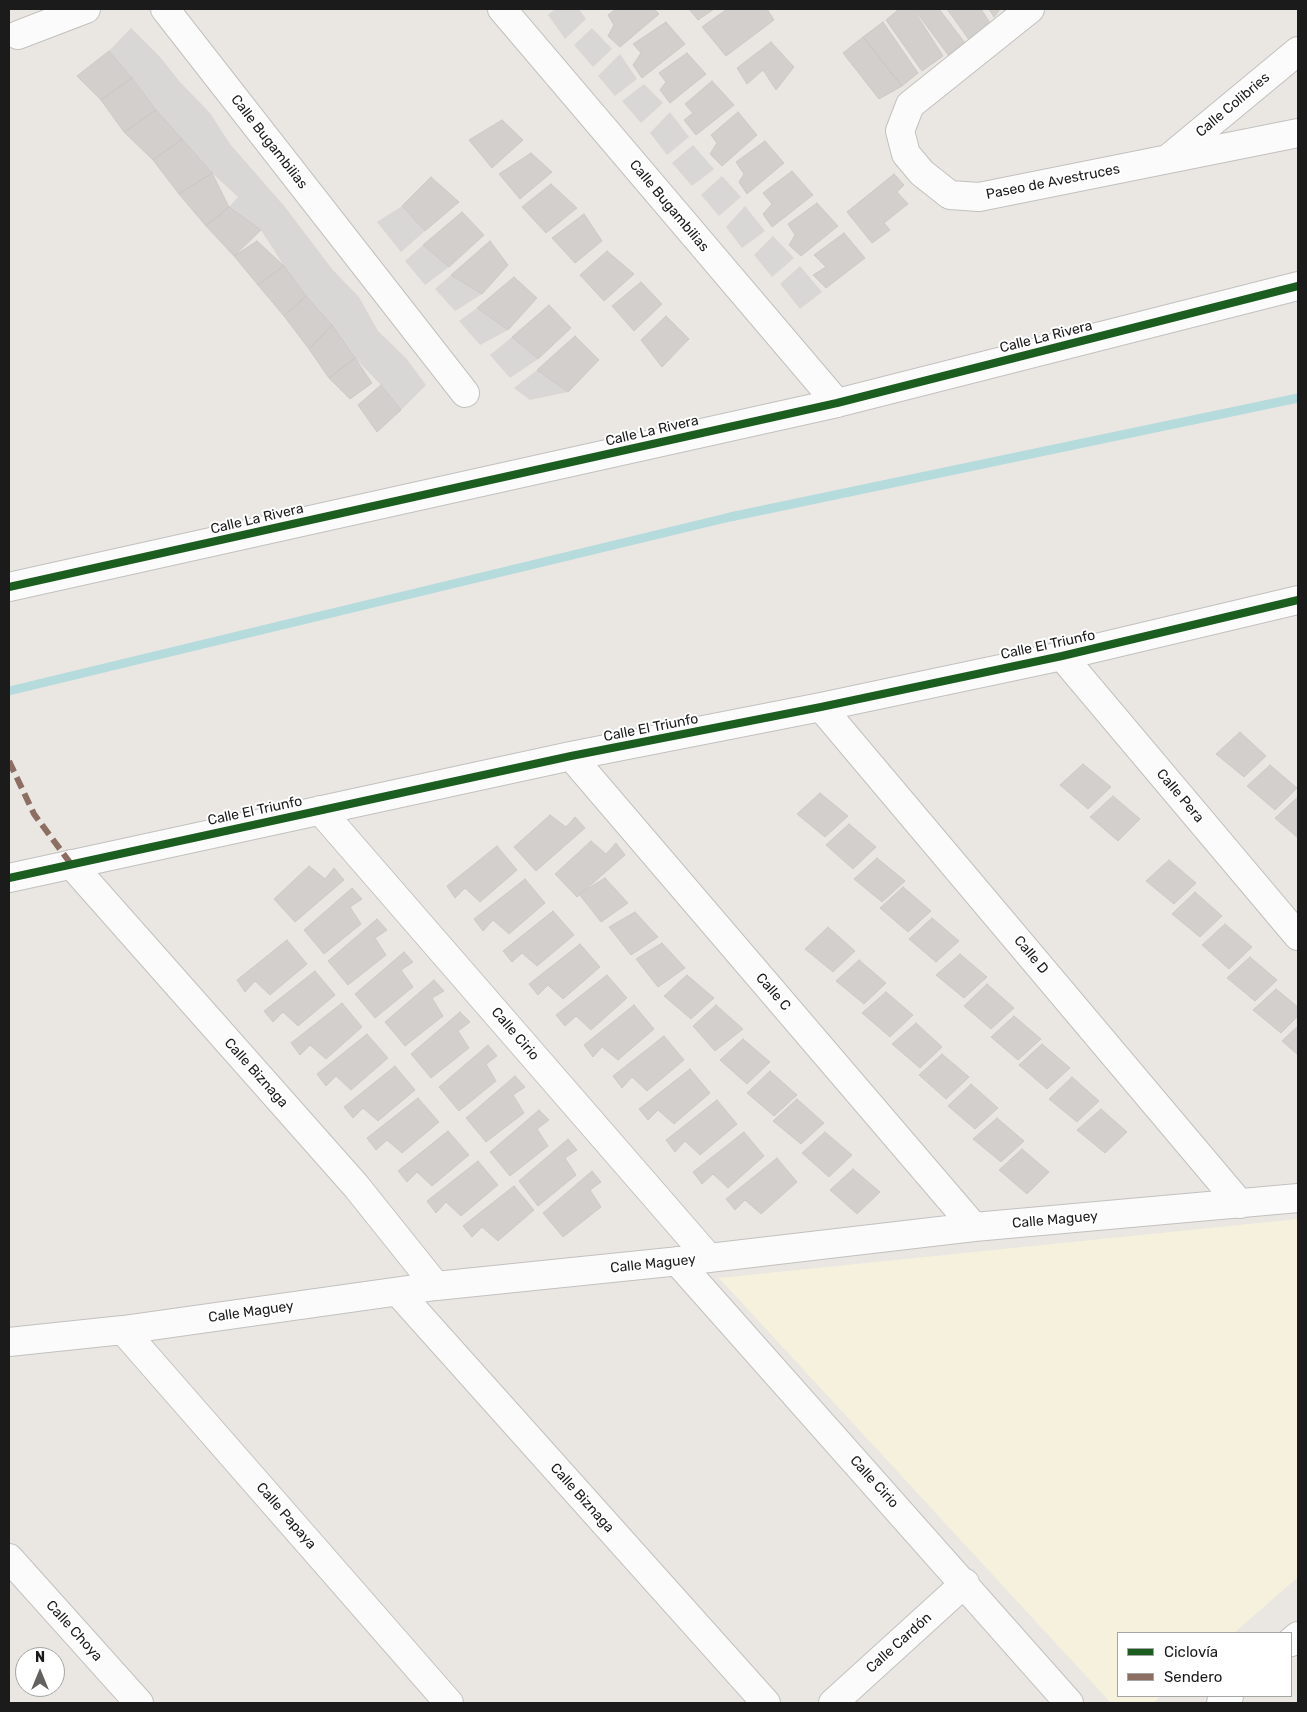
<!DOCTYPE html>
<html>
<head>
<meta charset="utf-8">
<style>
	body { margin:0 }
	#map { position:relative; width:1307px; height:1712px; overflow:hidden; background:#eae7e3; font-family:Rubik,sans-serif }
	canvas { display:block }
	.frame { position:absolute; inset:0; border:10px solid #1b1b1b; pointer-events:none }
	.legend { position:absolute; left:1117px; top:1632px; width:175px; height:65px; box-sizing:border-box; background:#fff; border:1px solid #a4a4a4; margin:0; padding:6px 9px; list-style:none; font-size:15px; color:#1b1b1b }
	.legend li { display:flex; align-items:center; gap:10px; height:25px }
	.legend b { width:25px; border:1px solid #a4a4a4 }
	.north { position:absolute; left:15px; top:1647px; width:50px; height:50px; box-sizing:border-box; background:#fff; border:1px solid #a4a4a4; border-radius:50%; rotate:0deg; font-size:14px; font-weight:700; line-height:20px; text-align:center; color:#1b1b1b }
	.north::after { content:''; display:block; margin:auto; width:18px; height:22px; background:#636261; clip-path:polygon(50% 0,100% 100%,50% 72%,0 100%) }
</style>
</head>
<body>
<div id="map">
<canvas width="1307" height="1712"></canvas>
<div class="frame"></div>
<ul class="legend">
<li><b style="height:6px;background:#1b5e20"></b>Ciclovía</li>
<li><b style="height:6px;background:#8d6e63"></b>Sendero</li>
</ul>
<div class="north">N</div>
</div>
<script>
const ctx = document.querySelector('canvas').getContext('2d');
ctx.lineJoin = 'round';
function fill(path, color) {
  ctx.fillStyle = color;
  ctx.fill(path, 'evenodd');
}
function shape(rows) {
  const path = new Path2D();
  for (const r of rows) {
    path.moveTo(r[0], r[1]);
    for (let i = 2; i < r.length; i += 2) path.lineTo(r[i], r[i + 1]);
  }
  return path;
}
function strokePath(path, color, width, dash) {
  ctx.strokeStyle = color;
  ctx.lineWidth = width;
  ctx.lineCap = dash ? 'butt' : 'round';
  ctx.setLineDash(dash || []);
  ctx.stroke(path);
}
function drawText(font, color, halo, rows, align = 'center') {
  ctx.font = font + ' Rubik,sans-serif';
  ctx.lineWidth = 4;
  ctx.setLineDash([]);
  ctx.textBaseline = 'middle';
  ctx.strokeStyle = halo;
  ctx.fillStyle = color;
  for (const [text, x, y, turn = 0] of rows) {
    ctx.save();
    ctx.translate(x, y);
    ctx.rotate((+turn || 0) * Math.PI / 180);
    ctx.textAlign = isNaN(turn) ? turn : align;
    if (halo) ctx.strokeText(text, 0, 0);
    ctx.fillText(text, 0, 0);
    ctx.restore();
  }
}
const education = shape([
	[1298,1219,1298,1577,1234,1633,1118,1633,1118,1696,1161,1696,1153,1703,1111,1703,719,1278]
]);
const parking = shape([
	[555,9,579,9,586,19,565,39,548,15],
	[131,28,160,57,180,82,210,113,230,144,285,207,332,269,359,297,378,331,406,358,426,385,401,410,381,385,355,358,332,325,306,296,284,266,261,230,229,207,238,197,212,173,156,110,132,78,109,51],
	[592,28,612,49,593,67,574,45],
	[620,54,637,79,615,96,598,76],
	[644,84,663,103,641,123,622,101],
	[670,112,689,137,667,155,650,133],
	[693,145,714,169,692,186,672,163],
	[722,176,741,197,719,216,701,195],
	[402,206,425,231,401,252,377,222],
	[745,206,765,231,742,248,726,227],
	[773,236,794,258,772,277,754,255],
	[423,245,449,267,425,285,405,261],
	[800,266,822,292,800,309,780,284],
	[451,275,482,294,455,311,435,289],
	[477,308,508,330,480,345,459,321],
	[512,337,538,359,510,378,490,355],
	[537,370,568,392,530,400,514,388]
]);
const stream = shape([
	[9,691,730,517,1298,398]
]);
const building = shape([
	[616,9,654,9,659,14,620,47,608,36,614,25,608,15,616,9],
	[689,9,714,9,698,20,689,9],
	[727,9,767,9,774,20,726,56,702,27,727,9],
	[899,9,913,9,943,56,922,71,886,20,899,9],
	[914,9,939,9,965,43,949,56,914,9],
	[947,9,981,9,990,23,970,41,947,9],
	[989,9,1000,9,994,17,989,9],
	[666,22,685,44,642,78,633,65,641,53,633,44,666,22],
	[883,22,918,73,902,86,863,37,883,22],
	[863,37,902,86,879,99,843,53,863,37],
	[771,42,794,67,776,90,763,70,747,84,737,68,771,42],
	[109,51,132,78,101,100,77,76,109,51],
	[687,53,706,74,670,103,660,90,666,82,659,73,687,53],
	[132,78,156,110,124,132,101,100,132,78],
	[712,81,734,105,696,135,684,120,693,113,685,104,712,81],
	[156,110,182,139,153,160,124,132,156,110],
	[738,112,757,135,722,166,710,154,717,143,711,135,738,112],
	[502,120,523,140,492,168,469,140,502,120],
	[182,139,212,173,179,194,153,160,182,139],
	[765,141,784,163,747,194,739,182,744,174,736,162,765,141],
	[531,153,552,172,520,199,499,174,531,153],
	[792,171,813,195,772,227,763,214,772,204,763,193,792,171],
	[212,173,229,207,206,226,179,194,212,173],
	[894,174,904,185,897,192,908,204,884,223,890,230,872,243,847,212,894,174],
	[431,177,459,202,425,231,402,206,431,177],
	[551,184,577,208,546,233,522,207,551,184],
	[817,203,838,226,801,256,789,245,795,235,788,224,817,203],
	[229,207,261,230,234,256,206,226,229,207],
	[462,212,484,235,449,267,423,245,462,212],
	[584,214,602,241,575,263,552,238,584,214],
	[844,233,865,258,826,288,813,275,826,267,814,255,844,233],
	[257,241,284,266,258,285,234,256,257,241],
	[490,241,508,265,482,294,451,275,490,241],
	[607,251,634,274,604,301,580,275,607,251],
	[284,266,306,296,284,316,258,285,284,266],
	[514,277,537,298,508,330,477,308,514,277],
	[641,282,662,304,634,331,612,306,641,282],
	[306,296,332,325,309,349,284,316,306,296],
	[549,305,571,328,538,359,512,337,549,305],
	[666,316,689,339,662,367,641,340,666,316],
	[332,325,355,358,329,378,309,349,332,325],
	[575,336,599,360,568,392,537,370,575,336],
	[355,358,372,383,350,399,329,378,355,358],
	[381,385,401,410,377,432,358,405,381,385],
	[1240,732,1266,756,1244,777,1216,754,1240,732],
	[1083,764,1111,787,1088,809,1060,785,1083,764],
	[1270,765,1297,788,1275,810,1247,786,1270,765],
	[820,793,848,816,825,837,797,814,820,793],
	[1113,796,1140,819,1118,841,1090,817,1113,796],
	[1298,797,1298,838,1275,818,1298,797],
	[550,815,566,827,575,817,585,828,536,871,514,847,550,815],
	[849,824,876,847,853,869,826,845,849,824],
	[591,841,606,854,616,843,625,855,577,897,555,874,591,841],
	[497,846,517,870,480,902,465,888,455,898,447,886,497,846],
	[877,858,905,881,882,902,854,879,877,858],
	[1169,860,1196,883,1174,904,1146,881,1169,860],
	[309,866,325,879,334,868,344,880,295,922,274,899,309,866],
	[605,878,628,903,601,922,579,894,605,878],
	[525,879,545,903,509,934,493,920,483,931,474,919,525,879],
	[903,887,931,911,908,932,880,908,903,887],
	[352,888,362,899,350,907,361,924,324,954,304,930,352,888],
	[1195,892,1222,916,1200,937,1172,914,1195,892],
	[553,911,574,935,537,966,522,953,512,962,503,951,553,911],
	[635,912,658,937,631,955,609,927,635,912],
	[932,918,959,941,936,962,909,939,932,918],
	[377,919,387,930,375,938,386,955,348,985,328,961,377,919],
	[1225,924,1252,947,1229,969,1202,945,1225,924],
	[828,927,855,951,833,972,805,949,828,927],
	[287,940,307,964,270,995,255,981,245,992,237,980,287,940],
	[662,943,685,968,658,987,636,959,662,943],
	[580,944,600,967,563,999,548,985,538,995,529,984,580,944],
	[404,952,413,962,401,970,413,987,375,1018,355,994,404,952],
	[960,954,987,977,964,998,936,975,960,954],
	[1250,957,1277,980,1255,1001,1227,978,1250,957],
	[859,960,886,983,864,1004,836,981,859,960],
	[315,971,335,995,298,1026,283,1012,273,1022,264,1011,315,971],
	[607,975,627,998,591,1030,576,1016,565,1026,556,1015,607,975],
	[687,975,714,998,691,1019,664,996,687,975],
	[434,980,444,991,432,998,443,1016,405,1046,385,1022,434,980],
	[987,984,1014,1008,991,1029,964,1006,987,984],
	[1276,989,1298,1007,1298,1016,1281,1033,1253,1010,1276,989],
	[886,992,913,1015,890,1037,862,1013,886,992],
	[342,1003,362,1027,326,1059,310,1045,300,1055,291,1043,342,1003],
	[634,1005,654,1029,618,1060,602,1047,593,1057,584,1045,634,1005],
	[716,1005,743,1029,715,1051,693,1026,716,1005],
	[460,1012,470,1022,458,1031,469,1048,431,1078,411,1054,460,1012],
	[1014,1016,1041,1039,1018,1060,991,1037,1014,1016],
	[916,1023,942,1047,920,1068,892,1044,916,1023],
	[1298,1026,1298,1055,1282,1041,1298,1026],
	[367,1034,388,1058,351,1090,336,1076,326,1086,317,1074,367,1034],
	[664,1036,684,1060,647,1091,632,1077,622,1088,613,1076,664,1036],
	[743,1039,770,1062,747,1084,720,1060,743,1039],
	[1042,1044,1070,1068,1047,1089,1019,1065,1042,1044],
	[488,1045,497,1056,486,1064,496,1081,459,1111,439,1087,488,1045],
	[942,1054,969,1077,946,1099,919,1075,942,1054],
	[395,1066,415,1090,378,1121,363,1108,353,1118,344,1107,395,1066],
	[690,1069,710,1093,674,1124,658,1110,648,1120,639,1109,690,1069],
	[770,1071,797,1095,774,1116,747,1093,770,1071],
	[515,1076,525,1087,513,1095,524,1113,486,1142,466,1118,515,1076],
	[1072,1077,1099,1101,1077,1122,1049,1099,1072,1077],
	[971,1084,998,1108,975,1129,948,1106,971,1084],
	[418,1098,439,1122,402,1153,387,1140,376,1150,367,1138,418,1098],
	[797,1099,824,1123,801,1144,773,1121,797,1099],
	[717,1100,737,1124,700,1155,685,1141,675,1152,666,1140,717,1100],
	[1101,1109,1127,1132,1105,1153,1077,1130,1101,1109],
	[539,1110,549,1120,537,1129,548,1146,510,1176,490,1152,539,1110],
	[997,1118,1024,1141,1001,1162,973,1139,997,1118],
	[448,1131,469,1155,432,1186,417,1172,407,1182,398,1171,448,1131],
	[744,1132,764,1156,728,1188,713,1174,702,1184,693,1172,744,1132],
	[825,1132,852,1155,829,1177,802,1153,825,1132],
	[568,1139,577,1150,565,1158,576,1175,538,1206,519,1181,568,1139],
	[1022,1149,1049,1172,1027,1194,999,1170,1022,1149],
	[777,1158,797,1182,761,1214,745,1200,735,1210,726,1199,777,1158],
	[478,1161,498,1185,461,1216,446,1202,436,1213,427,1201,478,1161],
	[853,1169,880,1192,857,1214,830,1190,853,1169],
	[592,1171,601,1182,590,1190,601,1207,563,1237,543,1213,592,1171],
	[514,1186,534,1210,498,1241,482,1227,472,1237,463,1226,514,1186]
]);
const minor = shape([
	[165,9,465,393],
	[502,9,837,403],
	[1030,9,910,105,900,131,906,154,922,173,950,195,979,197,1298,133],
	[18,35,86,9],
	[1170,157,1298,51],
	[9,587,837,403,1298,286],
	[1062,656,1298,936],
	[821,707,1240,1204],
	[571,756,974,1227],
	[320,810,709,1258],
	[71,864,356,1186,436,1286],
	[9,878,571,756,821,707,1062,656,1298,600],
	[677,1261,1069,1703],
	[398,1292,766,1703],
	[123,1330,449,1703],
	[9,1342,123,1330,436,1286,709,1258,974,1227,1298,1198],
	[9,1558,139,1703],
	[1291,1642,1298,1636],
	[833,1703,965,1583],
	[1221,1703,1229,1696]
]);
const quiet = shape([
	[9,761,34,814,71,864]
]);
const cycleway = shape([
	[9,587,837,403,1298,286],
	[9,878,571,756,821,707,1062,656,1298,600]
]);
const streetNames = [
	["Calle Colibries",1233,105,-40],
	["Calle Bugambilias",269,142,52],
	["Paseo de Avestruces",1053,182,-11],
	["Calle Bugambilias",669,206,50],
	["Calle La Rivera",1046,337,-14],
	["Calle La Rivera",652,431,-13],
	["Calle La Rivera",257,519,-13],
	["Calle El Triunfo",1048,645,-12],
	["Calle El Triunfo",651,728,-11],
	["Calle Pera",1180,796,50],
	["Calle El Triunfo",255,811,-12],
	["Calle D",1031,955,50],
	["Calle C",773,992,49],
	["Calle Cirio",515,1034,49],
	["Calle Biznaga",256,1073,48],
	["Calle Maguey",1055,1220,-5],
	["Calle Maguey",653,1264,-6],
	["Calle Maguey",251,1312,-8],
	["Calle Cirio",874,1482,48],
	["Calle Biznaga",582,1498,48],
	["Calle Papaya",286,1516,49],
	["Calle Choya",74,1631,48],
	["Calle Cardón",899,1643,-42]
];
fill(education, '#f6f1dc');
fill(parking, '#d8d7d5');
strokePath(stream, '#b6dbdd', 9);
fill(building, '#d2cfcc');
strokePath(building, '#cdc8c5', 1);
strokePath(minor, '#c2c1bf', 30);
strokePath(minor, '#fcfbfb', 28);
strokePath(quiet, '#8d6e63', 6, [12, 6]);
strokePath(cycleway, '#1b5e20', 8);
drawText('14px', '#1b1b1b', '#fff', streetNames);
</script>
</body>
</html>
